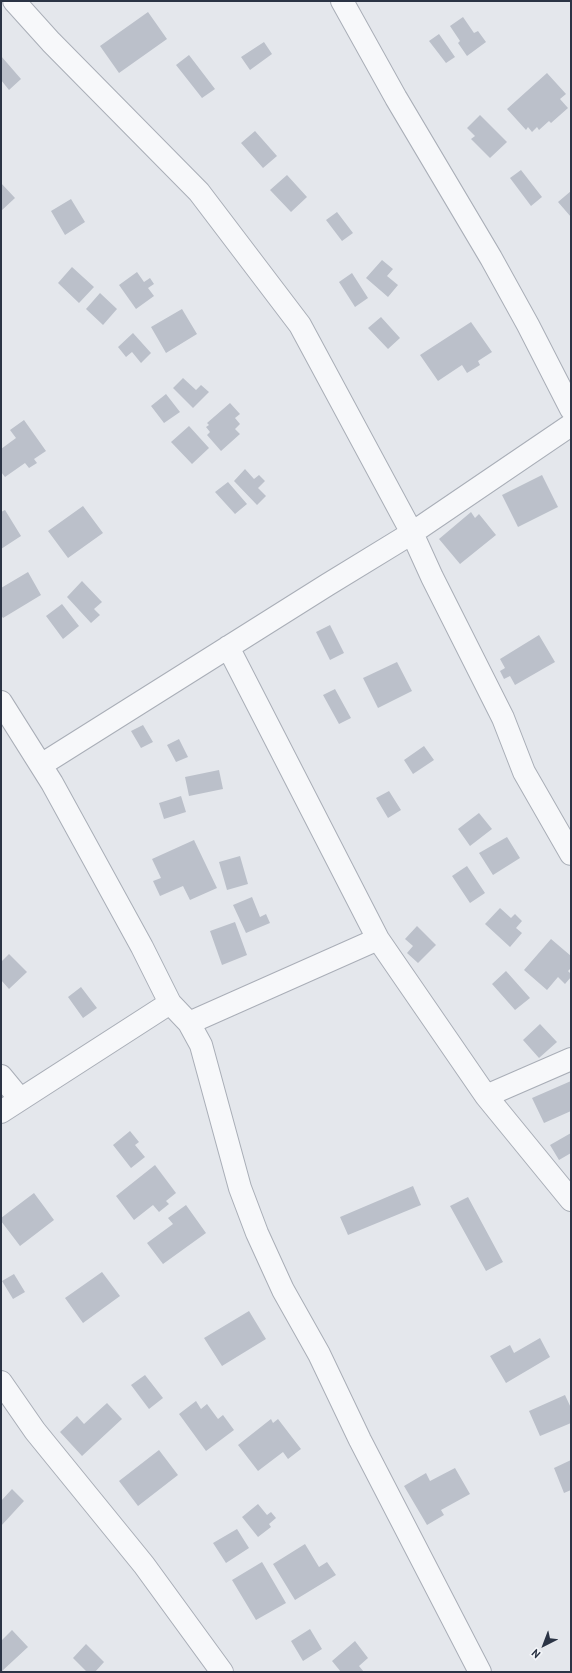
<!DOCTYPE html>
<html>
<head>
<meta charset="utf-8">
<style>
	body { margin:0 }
	#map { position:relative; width:572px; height:1673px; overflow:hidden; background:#e4e7ec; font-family:"PT Sans",sans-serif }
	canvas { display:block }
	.frame { position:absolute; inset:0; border:2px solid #2b3445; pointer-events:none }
	.north { position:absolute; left:524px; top:1625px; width:40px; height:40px; -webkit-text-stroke:3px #f4f6f9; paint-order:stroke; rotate:222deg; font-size:11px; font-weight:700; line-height:16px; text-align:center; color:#2b3445 }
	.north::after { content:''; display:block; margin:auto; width:14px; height:18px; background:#2b3445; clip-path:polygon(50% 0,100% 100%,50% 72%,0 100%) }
</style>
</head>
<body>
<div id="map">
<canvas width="572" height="1673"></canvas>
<div class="frame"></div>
<div class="north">N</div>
</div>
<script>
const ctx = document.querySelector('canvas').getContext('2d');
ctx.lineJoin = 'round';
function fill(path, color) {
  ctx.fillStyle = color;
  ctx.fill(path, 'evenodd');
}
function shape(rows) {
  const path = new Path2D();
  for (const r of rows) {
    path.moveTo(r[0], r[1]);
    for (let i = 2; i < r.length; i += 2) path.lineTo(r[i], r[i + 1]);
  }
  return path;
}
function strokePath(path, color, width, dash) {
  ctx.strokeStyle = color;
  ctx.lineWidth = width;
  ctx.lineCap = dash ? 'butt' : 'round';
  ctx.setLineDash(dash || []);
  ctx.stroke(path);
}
const building = shape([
	[148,12,167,39,119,73,100,46],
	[463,17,474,33,478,31,486,42,467,56,458,43,460,41,450,26],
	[439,34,455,57,446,63,429,41],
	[264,42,272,54,250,70,241,57],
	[189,55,215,89,202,98,176,65],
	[1,56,21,79,9,90,1,80],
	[547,73,566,94,560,99,568,108,551,123,549,121,539,130,537,127,532,132,528,127,526,130,507,109],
	[480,115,507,142,490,158,471,139,475,136,467,128],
	[255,131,277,156,263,168,241,143],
	[521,170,542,197,531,206,510,178],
	[287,175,307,197,291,212,270,190],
	[1,183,15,198,1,211],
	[571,191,571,217,558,202],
	[71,199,85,222,65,235,51,211],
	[337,212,353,233,342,241,326,220],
	[382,260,393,269,387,276,398,285,388,297,366,278],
	[72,267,94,287,79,303,58,283],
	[137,272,144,282,150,278,154,284,148,288,154,296,136,309,119,285],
	[352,273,368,298,355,307,339,282],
	[100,293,117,309,103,325,86,309],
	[182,309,197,334,166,353,151,327],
	[381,317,400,338,388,349,368,328],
	[471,322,492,352,478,361,480,365,467,373,462,365,438,381,420,355],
	[133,333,151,353,141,363,132,352,126,357,118,347],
	[183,378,196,390,201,385,209,392,193,408,173,388],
	[166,394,180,412,164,423,151,406],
	[230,403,240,414,235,418,240,424,235,429,240,434,221,451,207,435,210,432,206,427,209,425,207,423],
	[24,420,46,451,34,459,37,463,29,468,25,463,5,477,1,472,1,449,16,438,10,430],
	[189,426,209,448,192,464,171,442],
	[245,469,254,479,259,475,265,481,258,488,266,496,257,505,234,481],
	[542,475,558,507,518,527,502,495],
	[228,482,247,504,235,514,215,492],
	[83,506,103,533,68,558,48,531],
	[5,510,21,536,1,549,1,512],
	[471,512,475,518,479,514,496,535,460,564,439,539],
	[28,572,41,595,3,618,1,615,1,588],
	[82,581,102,602,94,609,100,615,91,623,67,597],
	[62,604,79,626,63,639,46,616],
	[330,625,344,653,330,660,316,632],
	[539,635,555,662,515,685,510,676,504,679,500,671,505,668,500,659],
	[397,662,412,691,378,708,363,678],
	[335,689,351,718,339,724,323,695],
	[143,725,153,742,141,748,131,731],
	[179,739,188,757,176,762,167,745],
	[424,746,434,760,413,774,404,760],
	[219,770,223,789,189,796,185,777],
	[389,791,401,810,388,818,376,798],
	[181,796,186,812,164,819,159,803],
	[479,813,492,829,470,846,458,829],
	[507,837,520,858,493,875,479,853],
	[194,840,217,888,190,900,183,886,160,896,153,881,161,878,152,859],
	[240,856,248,884,227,890,219,862],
	[467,866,485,893,470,903,452,876],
	[252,897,260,917,266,914,270,923,246,933,233,905],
	[500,908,511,918,515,914,522,921,516,928,522,933,510,947,485,924],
	[235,922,247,955,222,965,210,931],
	[417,926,436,945,418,963,407,953,413,946,405,939],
	[551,939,571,956,571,968,568,971,571,974,571,977,565,984,558,977,547,990,524,970],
	[9,954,27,972,9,989,1,980,1,962],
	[506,971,530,998,515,1010,492,984],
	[81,987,97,1008,83,1018,68,997],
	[540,1024,557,1042,539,1058,523,1040],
	[571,1081,571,1111,544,1123,532,1098],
	[130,1131,139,1142,135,1145,145,1157,131,1168,113,1145],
	[571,1133,571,1153,559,1160,550,1145],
	[155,1165,176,1193,166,1201,169,1204,159,1212,153,1205,134,1220,116,1196],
	[413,1186,421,1205,348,1235,340,1217],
	[34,1193,54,1220,20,1246,1,1221,1,1218],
	[468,1197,503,1262,486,1271,450,1206],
	[186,1205,206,1233,163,1264,147,1243,173,1224,168,1218],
	[102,1272,120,1296,83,1323,65,1298],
	[14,1274,25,1292,13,1299,2,1281],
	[249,1311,266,1339,222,1366,204,1338],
	[540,1338,550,1357,506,1383,490,1356,510,1345,514,1353],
	[145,1375,163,1398,149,1409,131,1385],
	[565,1395,571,1408,571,1423,540,1436,529,1411],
	[196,1401,201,1409,207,1404,218,1419,223,1415,234,1430,206,1451,179,1414],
	[107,1403,122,1419,82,1456,60,1432,77,1416,84,1424],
	[271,1419,273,1423,278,1419,301,1449,288,1459,283,1452,258,1471,238,1445],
	[159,1450,178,1475,138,1506,119,1481],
	[571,1460,571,1490,564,1493,554,1468],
	[455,1468,470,1494,441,1510,444,1515,427,1525,404,1486,426,1473,430,1481],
	[12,1489,24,1501,1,1526,1,1501],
	[258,1504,267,1515,271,1512,276,1518,269,1524,271,1527,258,1537,242,1517],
	[237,1529,249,1548,226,1563,213,1543],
	[305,1544,319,1567,327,1562,336,1575,295,1600,273,1564],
	[262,1562,286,1603,256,1620,232,1580],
	[310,1629,322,1649,303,1661,291,1641],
	[12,1630,28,1647,1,1672,1,1641],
	[355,1641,368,1658,359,1666,364,1672,341,1672,332,1661],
	[86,1644,104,1662,95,1672,87,1672,73,1658]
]);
const minor = shape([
	[14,1,51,42,199,192,300,325,412,533,432,577,503,718,524,772,571,854],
	[342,1,396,98,491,258,528,325,571,409],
	[228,647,378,939,486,1096,571,1200],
	[1,702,52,783,142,947,170,1003,189,1023,201,1045,240,1188,257,1233,283,1290,319,1354,360,1440,480,1672],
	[41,765,327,585,412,533,571,425],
	[189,1023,378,939],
	[1,1076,20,1099],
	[486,1096,571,1059],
	[1,1112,170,1003],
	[1,1382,35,1431,144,1565,222,1672]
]);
fill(building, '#bbc0ca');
strokePath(minor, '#a9aeb7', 24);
strokePath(minor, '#f7f8fa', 22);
</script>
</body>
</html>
